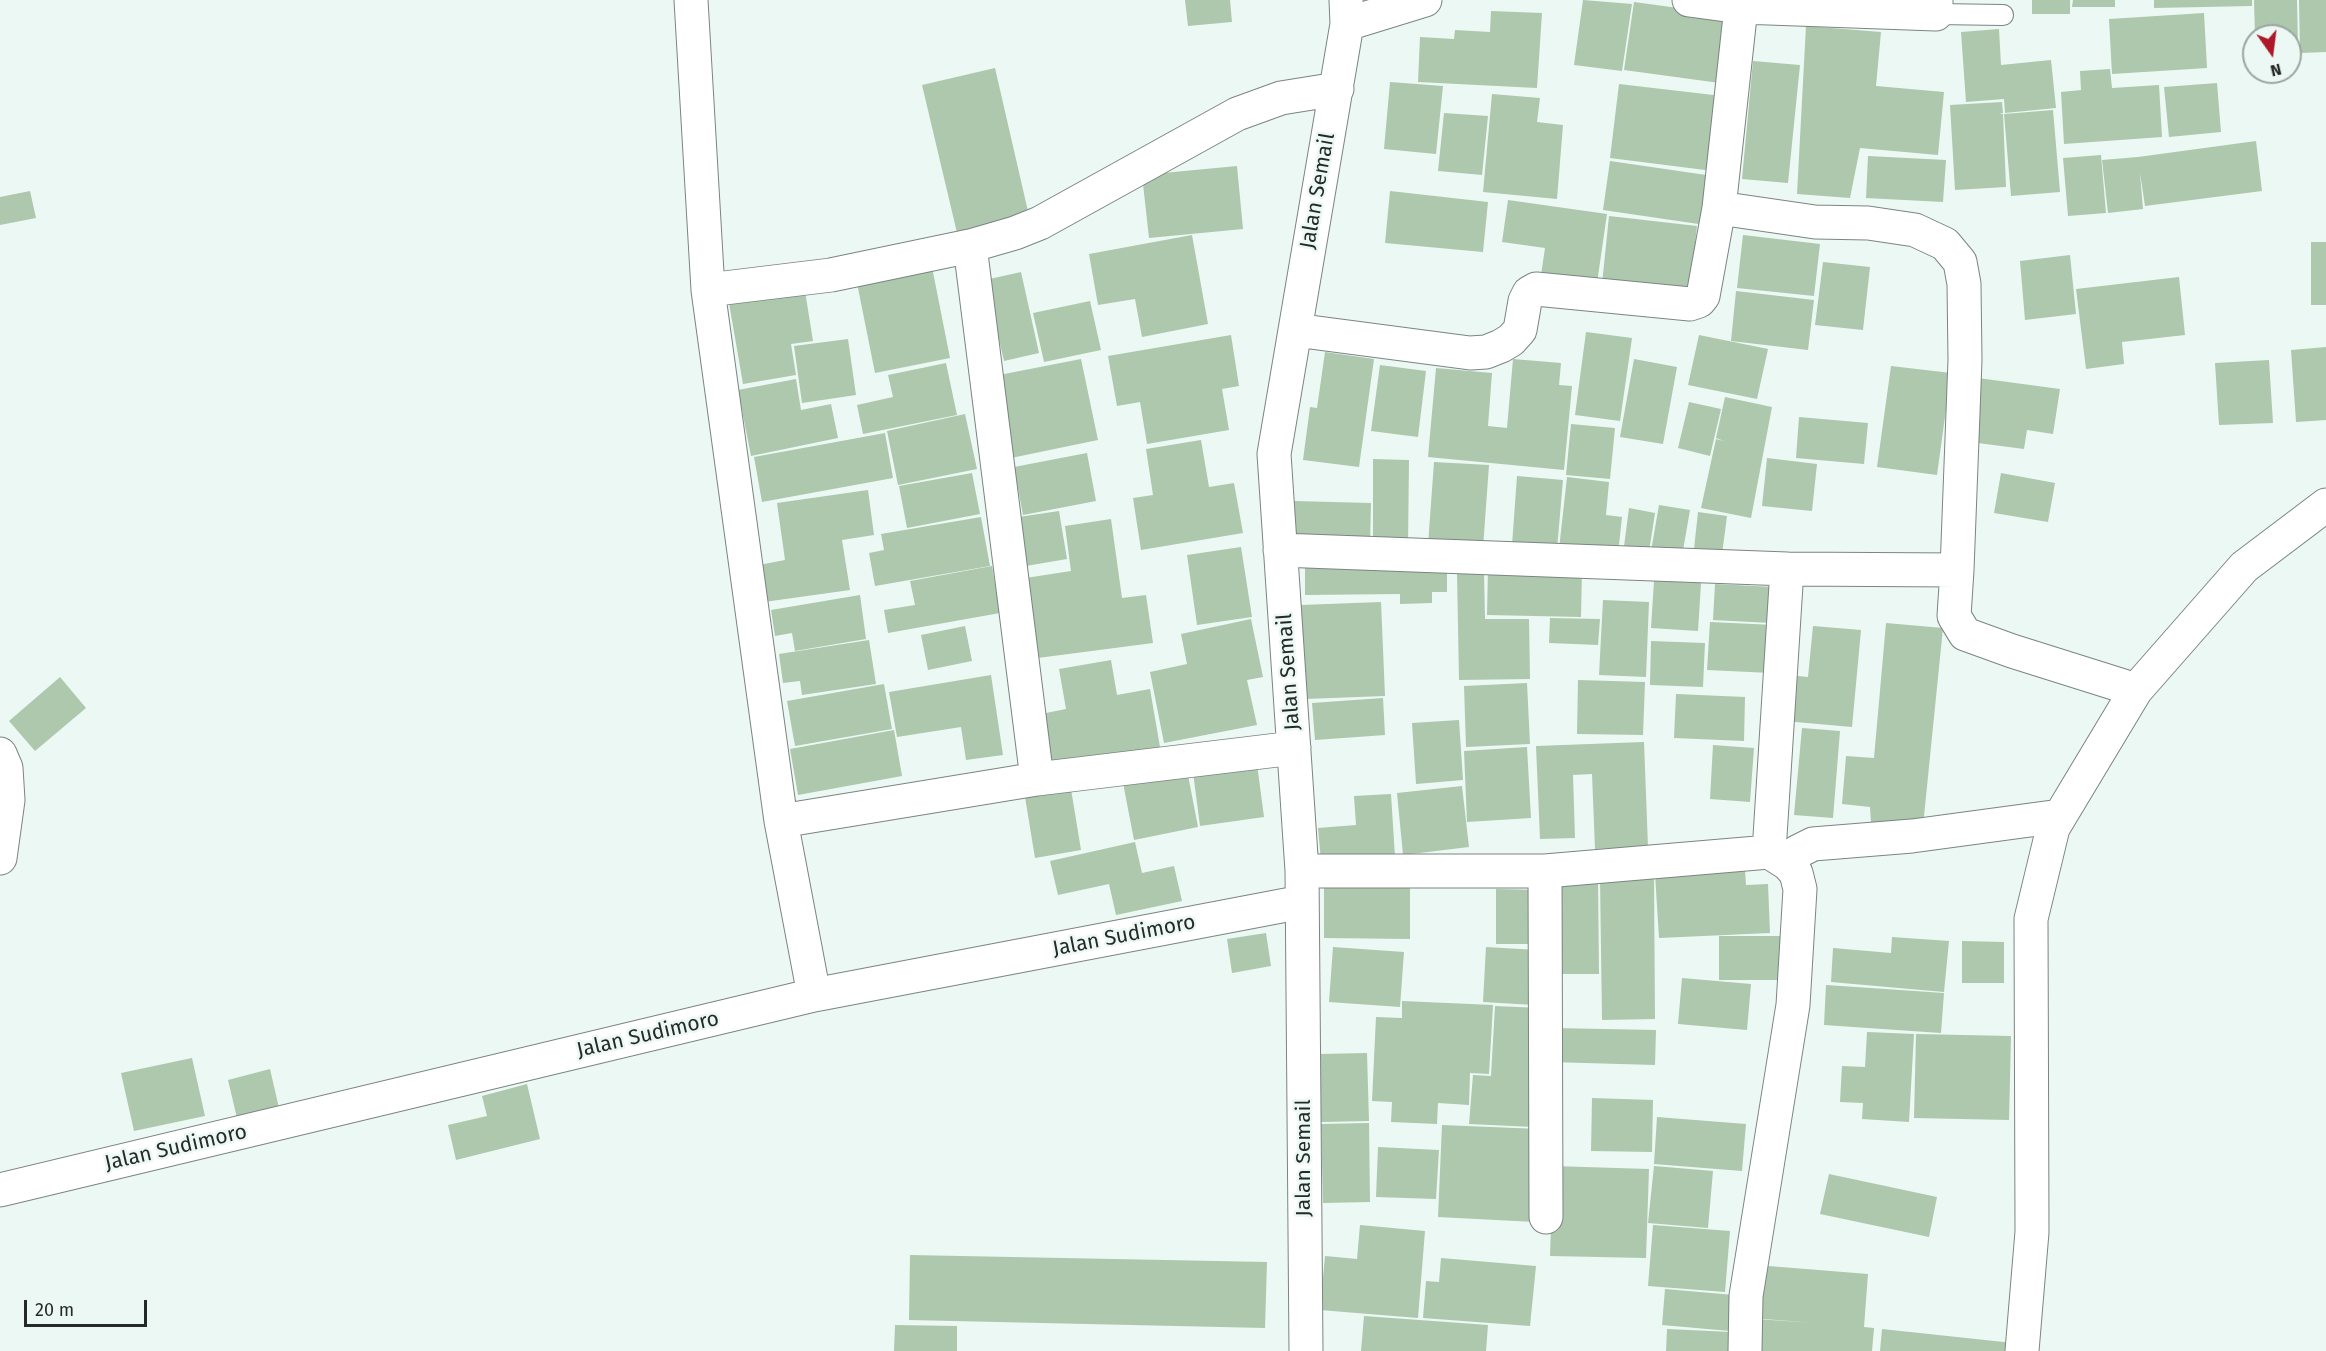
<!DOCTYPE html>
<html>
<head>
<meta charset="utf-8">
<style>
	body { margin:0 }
	#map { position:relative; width:2326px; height:1351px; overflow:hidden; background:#ecf8f4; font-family:"Fira Sans",sans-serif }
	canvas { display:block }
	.north { position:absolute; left:2242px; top:24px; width:60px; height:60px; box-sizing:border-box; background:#ecf8f4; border:2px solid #9ca5a2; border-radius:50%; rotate:166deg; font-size:16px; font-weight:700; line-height:24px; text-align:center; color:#252928 }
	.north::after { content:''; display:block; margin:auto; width:21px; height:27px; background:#ad1929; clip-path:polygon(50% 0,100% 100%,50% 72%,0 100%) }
	.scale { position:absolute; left:24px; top:1300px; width:123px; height:27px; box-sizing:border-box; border:3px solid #252928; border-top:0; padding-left:8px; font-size:18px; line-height:21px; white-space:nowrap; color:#252928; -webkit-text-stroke:4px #ecf8f4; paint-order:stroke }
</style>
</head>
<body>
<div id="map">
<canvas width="2326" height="1351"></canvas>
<div class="north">N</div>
<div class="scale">20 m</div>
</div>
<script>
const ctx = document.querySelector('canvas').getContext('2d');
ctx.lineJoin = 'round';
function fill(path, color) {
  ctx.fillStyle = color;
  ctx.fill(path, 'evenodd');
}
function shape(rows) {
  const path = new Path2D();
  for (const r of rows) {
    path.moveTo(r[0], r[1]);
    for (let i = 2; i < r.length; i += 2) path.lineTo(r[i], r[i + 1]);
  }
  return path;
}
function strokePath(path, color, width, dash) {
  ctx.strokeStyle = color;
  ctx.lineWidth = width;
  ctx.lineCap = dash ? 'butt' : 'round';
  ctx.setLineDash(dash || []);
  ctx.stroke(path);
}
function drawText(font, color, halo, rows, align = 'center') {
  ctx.font = font + ' "Fira Sans",sans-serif';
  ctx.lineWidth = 5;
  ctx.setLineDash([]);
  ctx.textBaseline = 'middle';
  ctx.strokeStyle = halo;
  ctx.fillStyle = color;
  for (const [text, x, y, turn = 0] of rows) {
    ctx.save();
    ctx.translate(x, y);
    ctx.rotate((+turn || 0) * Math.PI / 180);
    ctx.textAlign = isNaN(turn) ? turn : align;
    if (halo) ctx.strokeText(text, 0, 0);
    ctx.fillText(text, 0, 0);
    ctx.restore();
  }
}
const building = shape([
	[1185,0,1230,0,1232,22,1188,26],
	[1583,0,1632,4,1622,71,1574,65],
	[2032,0,2070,0,2070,14,2032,14],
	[2073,0,2115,0,2115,7,2072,7],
	[2154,0,2252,0,2252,6,2154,8],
	[2254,0,2297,0,2298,46,2290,46,2290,36,2255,36],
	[2299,0,2326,0,2326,52,2300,53],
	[1634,2,1737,16,1727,84,1624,70],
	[1491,11,1542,13,1537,88,1418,82,1420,37,1454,39,1455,30,1490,32],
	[2204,13,2207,68,2112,74,2109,19],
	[1806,26,1881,32,1876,86,1944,92,1938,155,1860,148,1850,198,1797,194],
	[1999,29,2001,65,2051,60,2056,108,2005,113,2004,99,1966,102,1961,32],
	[1753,61,1800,65,1788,183,1742,179],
	[995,68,1030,220,958,237,922,85],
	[2110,69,2112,88,2159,85,2162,137,2064,144,2061,92,2081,90,2080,71],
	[1390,82,1443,86,1436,154,1384,149],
	[2217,83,2221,132,2169,137,2164,87],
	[1619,84,1722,96,1713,171,1610,158],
	[1492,94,1540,98,1537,122,1563,125,1557,199,1483,192],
	[2002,102,2003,113,1999,113,2003,114,2006,187,1955,190,1950,105],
	[2053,110,2060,192,2011,196,2004,114],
	[1444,113,1488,116,1482,175,1438,171],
	[2256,141,2262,191,2145,206,2140,173,2143,209,2108,213,2102,160,2138,157],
	[2101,155,2106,213,2068,216,2063,158],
	[1868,156,1946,160,1943,202,1866,198],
	[1610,161,1720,177,1712,226,1603,210],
	[1237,166,1243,229,1149,238,1142,175],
	[30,191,36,218,0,225,0,197],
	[1390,191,1488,202,1483,252,1385,243],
	[1508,200,1607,214,1596,290,1540,282,1545,248,1502,242],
	[1609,216,1697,226,1690,294,1602,284],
	[1192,235,1208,324,1142,337,1135,299,1098,305,1089,254],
	[1743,235,1820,244,1814,296,1737,288],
	[2311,242,2326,242,2326,305,2311,305],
	[2070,255,2076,314,2025,320,2020,261],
	[1823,262,1870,267,1863,330,1815,325],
	[932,267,950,358,875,373,857,283],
	[1021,272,1039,353,1004,361,985,280],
	[2179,277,2185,335,2122,342,2124,364,2086,369,2076,289],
	[805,291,813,341,791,344,796,375,743,384,729,303],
	[1736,291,1814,300,1808,350,1731,341],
	[1090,301,1101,350,1044,362,1033,313],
	[1586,332,1632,338,1620,421,1575,415],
	[1231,335,1239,386,1222,389,1229,430,1147,444,1140,402,1117,406,1108,356],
	[1699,335,1768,349,1757,399,1688,385],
	[848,339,856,395,802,403,794,346],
	[2326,347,2326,420,2296,422,2291,350],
	[1325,352,1374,359,1359,467,1303,460,1310,407,1317,408],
	[1081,359,1098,440,1011,458,994,376],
	[1513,359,1561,363,1559,385,1572,386,1564,470,1428,457,1436,368,1492,373,1488,426,1507,428],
	[1634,359,1677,367,1663,444,1620,437],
	[2269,360,2273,423,2219,425,2215,363],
	[946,363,957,415,863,434,857,405,893,397,888,375],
	[1380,365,1426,371,1418,437,1371,431],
	[1891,366,1951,373,1937,475,1877,467],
	[1978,378,2060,389,2053,434,2027,430,2024,449,1970,442],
	[796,379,801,410,831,404,838,438,751,456,738,390],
	[1725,397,1772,407,1751,518,1701,508,1716,439,1724,441,1716,438],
	[1689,402,1721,409,1710,456,1678,448],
	[965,414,977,469,898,485,887,431],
	[1799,417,1868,423,1864,464,1796,458],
	[1571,424,1615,428,1610,479,1566,475],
	[885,433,893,478,762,502,754,457],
	[1201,440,1209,487,1234,483,1243,533,1141,550,1133,498,1153,495,1146,449],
	[1087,453,1096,501,1023,515,1014,467],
	[1767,458,1817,464,1812,511,1762,506],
	[1373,459,1409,460,1408,546,1373,546],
	[1434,462,1489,465,1483,548,1428,545],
	[972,473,980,514,907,528,899,486],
	[2001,473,2055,483,2048,522,1994,513],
	[1517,476,1563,480,1557,549,1512,545],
	[1567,477,1609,482,1606,515,1622,517,1618,554,1559,549],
	[868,490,874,535,842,540,850,590,764,602,759,565,785,560,777,503],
	[1294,501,1371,503,1370,546,1293,545],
	[1659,505,1690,510,1681,562,1650,557],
	[1629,508,1655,513,1648,558,1623,554],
	[1059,511,1067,559,1020,567,1012,518],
	[1698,512,1727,516,1721,562,1693,558],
	[981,517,990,566,875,586,869,553,884,550,881,534],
	[1111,519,1122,598,1146,595,1153,643,1030,659,1019,579,1071,571,1065,526],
	[1241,547,1252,617,1197,625,1187,555],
	[1447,558,1447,592,1432,592,1432,603,1400,604,1400,594,1305,595,1305,559],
	[992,566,1000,613,888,633,884,610,915,605,910,581],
	[1488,567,1582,569,1581,617,1487,615],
	[1484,571,1485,619,1529,619,1530,679,1459,680,1457,572],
	[1654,581,1701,583,1698,631,1651,628],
	[1715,584,1774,587,1771,623,1713,620],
	[860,595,866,639,795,651,792,633,775,636,771,610],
	[1603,600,1649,602,1646,677,1599,675],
	[1381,602,1385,696,1305,699,1301,605],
	[1550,618,1600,619,1598,645,1549,643],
	[1251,619,1263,677,1247,680,1257,725,1164,743,1150,672,1187,664,1181,634],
	[1710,622,1774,625,1771,673,1707,670],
	[1886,623,1943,628,1923,826,1871,823,1870,807,1842,804,1846,756,1874,758],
	[965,626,972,661,928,670,921,635],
	[1813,626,1861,630,1852,727,1784,721,1788,675,1808,677],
	[869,640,876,684,802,695,800,681,783,683,779,654],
	[1651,641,1705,643,1703,687,1650,685],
	[1111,660,1117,695,1150,689,1160,747,1050,766,1041,714,1066,709,1059,669],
	[991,675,1003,755,966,760,961,727,897,737,889,692],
	[60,677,86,708,35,751,9,721],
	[1578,680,1645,682,1643,735,1577,734],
	[1527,683,1530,744,1466,747,1464,686],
	[884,684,892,729,795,746,787,701],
	[1676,694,1745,697,1744,741,1674,738],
	[1383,698,1385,735,1315,740,1312,703],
	[1459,720,1463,780,1416,784,1412,723],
	[1802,728,1840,731,1833,818,1794,815],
	[894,730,902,776,798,795,790,749],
	[1644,742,1648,847,1595,849,1592,774,1573,775,1575,838,1540,839,1536,746],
	[1713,745,1754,748,1750,802,1710,799],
	[1527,747,1531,818,1467,822,1464,751],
	[1257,764,1264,817,1200,826,1193,772],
	[1187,770,1198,827,1134,840,1123,783],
	[1462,786,1469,847,1403,855,1397,793],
	[1071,789,1081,850,1035,858,1025,797],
	[1391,794,1395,857,1321,861,1318,828,1356,825,1354,796],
	[1135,842,1142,873,1174,866,1182,901,1116,915,1109,884,1058,895,1050,861],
	[1745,869,1746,885,1768,884,1770,933,1659,938,1655,874],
	[1654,876,1655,1019,1602,1020,1600,877],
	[1547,877,1598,877,1599,974,1547,974],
	[1324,882,1410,882,1410,939,1324,938],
	[1496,889,1542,890,1543,944,1496,944],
	[1266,933,1271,966,1232,973,1227,939],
	[1719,936,1787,936,1786,980,1719,980],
	[1892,937,1949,941,1944,992,1831,982,1833,948,1891,953],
	[1962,941,2004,942,2004,983,1962,983],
	[1333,947,1404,952,1400,1007,1329,1002],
	[1486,947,1537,950,1534,1005,1483,1002],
	[1682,978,1751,984,1747,1030,1678,1024],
	[1826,985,1944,993,1941,1033,1824,1025],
	[1402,1001,1493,1005,1489,1074,1470,1073,1469,1105,1438,1103,1437,1124,1391,1122,1392,1102,1372,1101,1376,1017,1402,1018],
	[1495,1006,1540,1008,1533,1127,1469,1124,1473,1075,1491,1076],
	[1552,1028,1656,1030,1655,1065,1550,1062],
	[1867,1032,1914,1034,1909,1122,1862,1119,1863,1103,1840,1102,1842,1066,1865,1067],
	[1916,1034,2011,1036,2009,1120,1914,1118],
	[1367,1053,1369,1121,1321,1122,1320,1054],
	[192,1058,205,1116,134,1131,121,1073],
	[270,1069,279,1108,237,1118,228,1080],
	[527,1084,540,1139,456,1160,448,1125,487,1116,482,1096],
	[1592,1098,1653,1100,1652,1152,1591,1151],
	[1657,1117,1746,1124,1742,1171,1654,1164],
	[1369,1123,1370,1202,1323,1203,1321,1124],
	[1442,1125,1539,1129,1535,1222,1438,1217],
	[1378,1147,1439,1150,1436,1199,1376,1197],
	[1553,1166,1649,1169,1646,1258,1550,1256],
	[1654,1166,1713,1171,1708,1228,1648,1223],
	[1829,1174,1937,1197,1929,1237,1820,1214],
	[1360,1225,1425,1231,1418,1318,1320,1310,1325,1256,1357,1259],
	[1653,1225,1730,1231,1725,1292,1648,1286],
	[910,1255,1267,1262,1265,1328,909,1320],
	[1441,1258,1536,1266,1530,1326,1423,1318,1426,1281,1439,1282],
	[1756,1265,1868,1274,1864,1327,1874,1328,1872,1351,1753,1351,1756,1319,1815,1323,1751,1318],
	[1665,1289,1734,1295,1730,1331,1662,1325],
	[1364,1316,1488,1325,1486,1351,1361,1351],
	[895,1325,957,1326,957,1351,894,1351],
	[1667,1329,1731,1332,1731,1351,1666,1351],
	[1882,1329,2013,1343,2012,1351,1880,1351]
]);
const service = shape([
	[1936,14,2003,15]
]);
const minor = shape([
	[691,0,708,290,781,821,814,995],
	[1689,0,1741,7,1936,14,1936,0],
	[1347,24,1425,0],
	[970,246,1037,779],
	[708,290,831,275,970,246,1015,233,1040,223,1237,114,1281,98,1337,89],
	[1295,330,1470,353,1486,352,1501,346,1511,340,1520,330,1525,301,1529,293,1536,289,1690,304,1699,301,1703,296,1719,208],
	[1280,550,1787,569,1957,570,1965,360,1964,284,1960,262,1945,244,1915,230,1868,223,1815,222,1719,208,1741,7],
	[1957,570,1954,616,1965,634,2012,651,2136,690],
	[0,754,6,768,8,800,0,858],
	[781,821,1037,779,1294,748],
	[1769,852,1787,569],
	[1788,864,1797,852,1813,844,1912,836,2060,816],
	[1302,871,1545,871,1769,852,1788,864,1796,873,1800,889,1793,1005,1746,1296,1745,1351],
	[1545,871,1546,1217],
	[0,1190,814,995,1302,902],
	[1306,1351,1302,871,1274,454,1347,24,1346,0],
	[2022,1351,2032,1232,2031,919,2053,828,2136,690,2244,567,2326,505]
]);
const streetNames = [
	["Jalan Semail",1318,191,-80],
	["Jalan Semail",1289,672,-94],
	["Jalan Sudimoro",1124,936,-11],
	["Jalan Sudimoro",648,1035,-13],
	["Jalan Sudimoro",176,1148,-13],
	["Jalan Semail",1304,1158,-90]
];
fill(building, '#adc8ad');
strokePath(service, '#7b8582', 22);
strokePath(minor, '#7b8582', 35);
strokePath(service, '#fff', 20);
strokePath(minor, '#fff', 33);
drawText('21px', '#252928', '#ecf8f4', streetNames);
</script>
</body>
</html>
